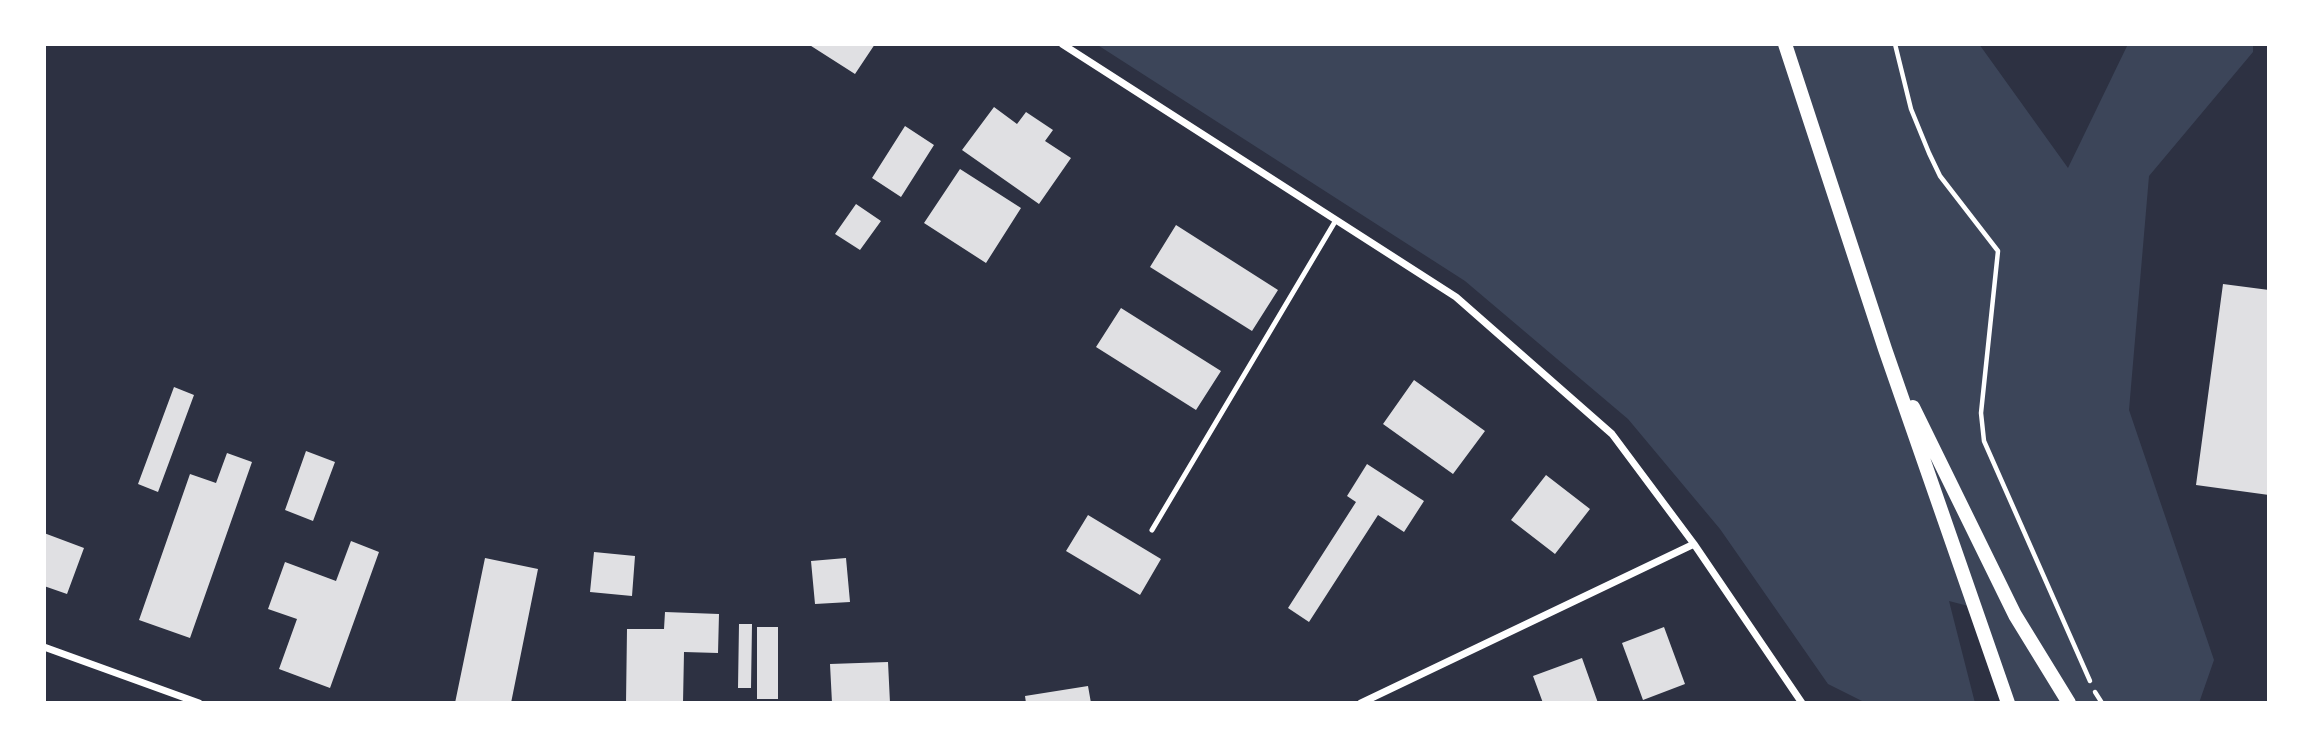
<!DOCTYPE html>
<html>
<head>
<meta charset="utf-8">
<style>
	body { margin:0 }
	#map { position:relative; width:2313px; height:747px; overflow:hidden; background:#2d3142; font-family:"Nunito Sans",sans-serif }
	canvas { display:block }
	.frame { position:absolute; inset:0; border:46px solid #fff; pointer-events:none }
</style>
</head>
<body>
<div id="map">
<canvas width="2313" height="747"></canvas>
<div class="frame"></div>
</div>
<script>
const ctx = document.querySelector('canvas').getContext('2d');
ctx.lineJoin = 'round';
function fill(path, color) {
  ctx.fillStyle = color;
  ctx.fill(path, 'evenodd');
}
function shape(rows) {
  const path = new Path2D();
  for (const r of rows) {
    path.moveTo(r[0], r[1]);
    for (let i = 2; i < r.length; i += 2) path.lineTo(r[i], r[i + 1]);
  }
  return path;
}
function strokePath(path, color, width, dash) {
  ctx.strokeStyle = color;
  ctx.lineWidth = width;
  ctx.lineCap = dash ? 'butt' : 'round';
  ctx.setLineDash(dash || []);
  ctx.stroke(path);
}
const green = shape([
	[1096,44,1979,44,2068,168,2128,44,2253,44,2253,52,2149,176,2129,410,2214,660,2199,703,2008,703,1976,608,1949,601,1975,703,1866,703,1828,684,1720,529,1628,419,1465,281]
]);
const building = shape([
	[808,44,875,44,855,74],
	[994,107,1017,124,1026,112,1053,130,1045,141,1071,158,1039,204,962,150],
	[905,126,934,145,901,197,872,178],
	[960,169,1021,208,986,263,924,223],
	[856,204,881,221,860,250,835,234],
	[1176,225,1278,290,1252,331,1150,267],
	[2223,284,2269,290,2269,495,2196,485],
	[1121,308,1221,371,1196,410,1096,347],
	[1414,380,1485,431,1453,474,1383,424],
	[174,387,194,395,158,492,138,484],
	[306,451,335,462,313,521,285,510],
	[227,453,252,462,190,638,139,620,190,474,216,483],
	[1367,464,1424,501,1404,532,1378,515,1309,622,1288,608,1356,502,1347,496],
	[1546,475,1590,509,1555,554,1511,520],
	[1088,515,1161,559,1140,595,1066,551],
	[44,533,84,548,67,594,44,586],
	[351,541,379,552,330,688,279,669,297,619,268,609,285,562,336,581],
	[594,552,635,556,632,596,590,592],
	[485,558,538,569,511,703,455,703],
	[846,558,850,602,815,604,811,561],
	[665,612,719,614,718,653,684,652,683,703,626,703,627,629,664,629],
	[739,624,752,624,751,688,738,688],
	[757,627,778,627,778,699,757,699],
	[1664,627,1685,684,1643,700,1622,643],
	[1582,658,1598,703,1543,703,1533,676],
	[888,662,890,703,832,703,830,664],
	[1088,686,1091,703,1026,703,1025,696]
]);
const path = shape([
	[1895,44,1911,109,1929,153,1940,176,1998,251,1981,413,1984,441,2090,681],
	[2095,692,2102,703]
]);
const service = shape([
	[1152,530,1336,220]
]);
const minor = shape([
	[1062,44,1456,297,1612,434,1694,544,1802,703],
	[44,647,199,703],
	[1361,703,1694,544]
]);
const secondary = shape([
	[1785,44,1885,349,2008,703],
	[1913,407,2015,615,2069,703]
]);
fill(green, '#3c4559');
fill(building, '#e0e0e3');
strokePath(path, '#fff', 4.5);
strokePath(service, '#fff', 5);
strokePath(minor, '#fff', 7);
strokePath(secondary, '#fff', 14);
</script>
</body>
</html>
